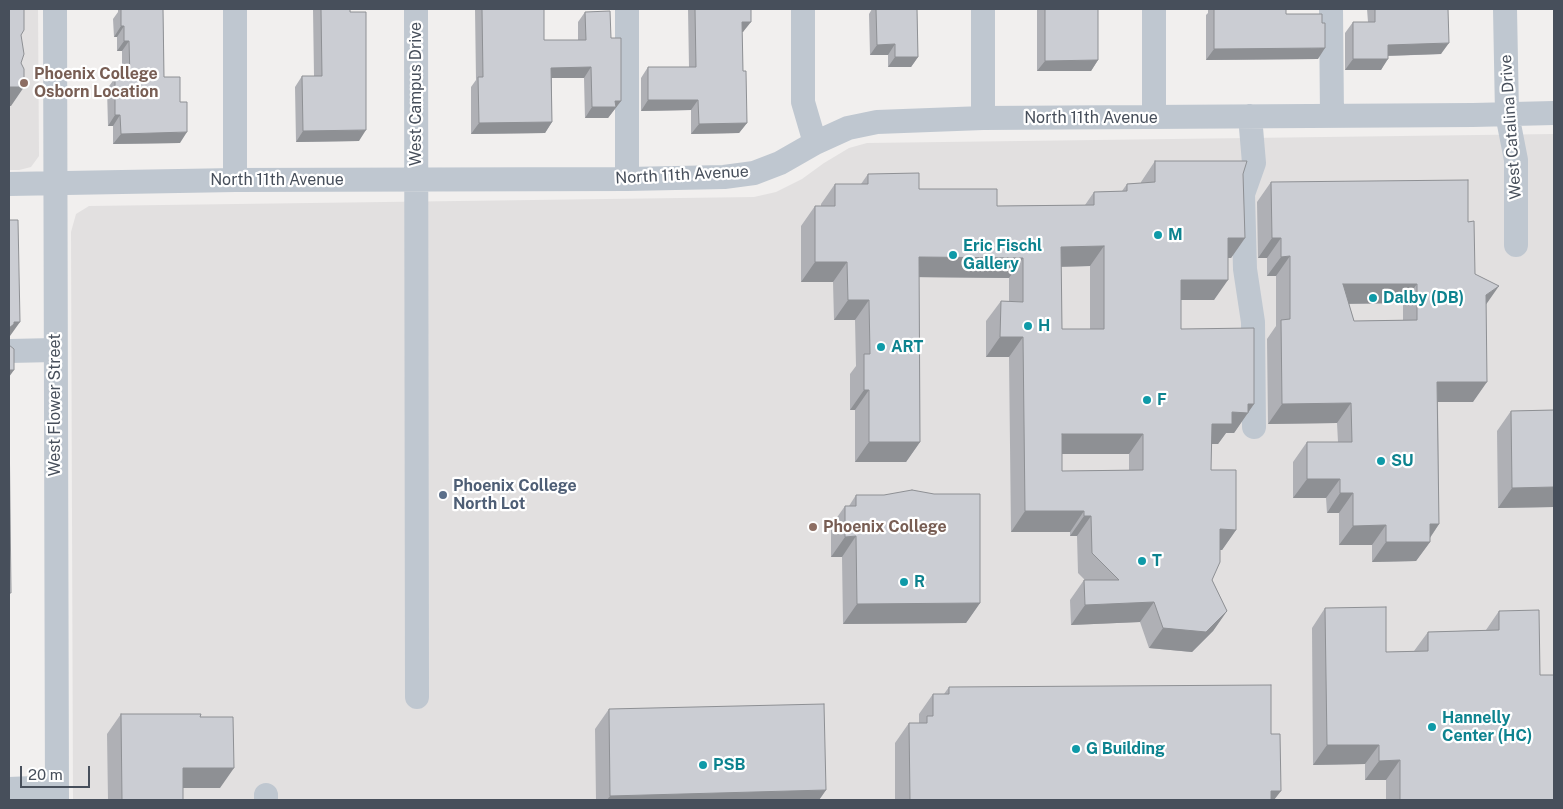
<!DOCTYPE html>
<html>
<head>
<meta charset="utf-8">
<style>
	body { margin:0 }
	#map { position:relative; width:1563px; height:809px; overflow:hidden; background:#f1efee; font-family:"Public Sans",sans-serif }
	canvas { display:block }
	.frame { position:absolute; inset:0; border:10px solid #474f5b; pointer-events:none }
	.scale { position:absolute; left:20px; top:766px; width:70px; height:22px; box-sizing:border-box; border:2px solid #474f5b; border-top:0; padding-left:6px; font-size:15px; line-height:18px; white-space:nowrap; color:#474f5b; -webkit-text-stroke:4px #fff; paint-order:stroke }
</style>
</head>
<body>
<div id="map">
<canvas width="1563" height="809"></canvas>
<div class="frame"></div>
<div class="scale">20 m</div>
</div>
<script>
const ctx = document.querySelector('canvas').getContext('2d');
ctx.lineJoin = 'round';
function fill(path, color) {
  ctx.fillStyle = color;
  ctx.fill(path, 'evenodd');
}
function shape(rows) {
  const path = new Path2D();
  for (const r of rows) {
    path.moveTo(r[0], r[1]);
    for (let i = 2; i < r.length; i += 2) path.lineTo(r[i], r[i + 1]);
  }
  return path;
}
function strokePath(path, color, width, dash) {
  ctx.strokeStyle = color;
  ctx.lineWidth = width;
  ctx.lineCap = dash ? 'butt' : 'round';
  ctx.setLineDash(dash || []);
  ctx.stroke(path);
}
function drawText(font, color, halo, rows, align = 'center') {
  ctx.font = font + ' "Public Sans",sans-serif';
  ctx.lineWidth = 4.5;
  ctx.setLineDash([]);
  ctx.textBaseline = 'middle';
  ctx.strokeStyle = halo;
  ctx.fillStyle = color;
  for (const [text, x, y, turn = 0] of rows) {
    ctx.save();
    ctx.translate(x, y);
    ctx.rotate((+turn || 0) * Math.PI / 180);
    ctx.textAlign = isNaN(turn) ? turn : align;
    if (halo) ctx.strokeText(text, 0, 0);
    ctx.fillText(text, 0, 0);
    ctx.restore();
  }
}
const education = shape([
	[9,9,38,9,39,156,31,167,19,170,9,170],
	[1554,134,1554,800,73,800,71,232,76,214,89,206,754,197,776,192,802,179,824,163,849,148,867,143]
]);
const minor = shape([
	[55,9,57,800],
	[235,9,235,180],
	[416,9,417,697],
	[803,9,803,102,815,143],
	[1154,9,1154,117],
	[1331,9,1332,116],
	[1505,9,1507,114,1516,160,1516,245],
	[1250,116,1254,163,1243,194,1245,269,1253,322,1254,427],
	[983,118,983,9],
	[627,179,627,9],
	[9,184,235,180,627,179,724,177,754,173,780,163,815,143,848,128,877,122,983,118,1473,115,1554,113],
	[9,351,55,350],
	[9,789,57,787],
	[266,800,266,795]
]);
const wall = shape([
	[118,9,163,9,164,77,180,143,113,144,113,126,108,126,107,89,115,78,122,78,122,51,117,51,117,37,114,37,113,19,118,12],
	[313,9,350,9,359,141,296,142,295,87,302,76,314,76],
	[475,9,544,9,544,40,578,40,578,22,585,12,611,38,621,101,608,118,585,118,584,78,552,78,552,122,545,133,471,134,471,87,476,80],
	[688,9,751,9,743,32,742,32,743,71,747,123,739,133,691,134,691,110,641,111,641,78,648,67,689,67],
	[872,9,917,9,918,57,911,67,888,67,888,55,870,55,869,14],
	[1037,9,1098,9,1098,60,1091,71,1037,71],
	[1208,9,1286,9,1286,14,1318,59,1206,60,1206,15,1208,13],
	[1367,9,1448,9,1441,54,1388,56,1381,70,1345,70,1345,33,1353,22,1368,22],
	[1554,12,1554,56,1553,13],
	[1155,161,1243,174,1245,238,1231,258,1228,258,1214,300,1181,300,1181,329,1254,404,1234,433,1226,433,1218,444,1211,444,1211,470,1236,530,1222,550,1220,550,1212,580,1227,611,1213,631,1192,652,1149,648,1140,622,1071,625,1070,600,1084,580,1085,580,1078,573,1077,536,1070,536,1070,532,1011,532,1009,357,986,357,986,321,1001,301,1009,301,1009,278,919,277,920,442,906,462,855,462,855,410,850,410,850,374,856,366,855,320,834,320,833,282,801,282,801,226,815,206,821,206,821,204,835,184,861,184,868,174,919,189,997,206,1085,205,1094,192,1122,191,1127,184,1141,183,1141,182],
	[1090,266,1090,329,1062,329,1061,267],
	[1062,454,1129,454,1129,470,1062,471],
	[1271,182,1468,222,1475,274,1486,305,1473,402,1438,402,1439,524,1430,538,1430,542,1416,561,1372,562,1372,545,1339,545,1339,513,1327,513,1326,498,1293,498,1293,462,1307,442,1338,442,1337,423,1268,424,1267,339,1276,326,1276,276,1267,276,1267,258,1258,258,1257,202],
	[1403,303,1403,320,1354,321,1349,304],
	[1554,410,1554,507,1498,508,1497,431,1511,411],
	[856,495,980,603,966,623,843,624,842,557,831,557,831,526,845,506,849,506],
	[1325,608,1386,652,1414,651,1428,632,1486,630,1499,611,1540,675,1554,800,1386,800,1386,780,1365,780,1365,764,1313,765,1312,628],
	[949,687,1271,734,1274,800,895,800,895,743,909,723,919,723,919,714,933,694,944,694],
	[609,709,826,790,819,800,596,800,595,729],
	[121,714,200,717,220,788,183,788,183,800,108,800,107,734]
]);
const shadedWall = shape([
	[742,22,751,22,743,32,735,32],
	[121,26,124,26,117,37,114,37],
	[124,41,129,41,122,51,117,51],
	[1449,43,1441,54,1381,56,1388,45],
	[895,44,888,55,870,55,877,45],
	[1325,48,1318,59,1206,60,1214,49],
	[895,57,918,57,911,67,888,67],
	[1353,59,1388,59,1381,70,1345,70],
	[1098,60,1091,71,1037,71,1045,61],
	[591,67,584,78,544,78,551,68],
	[9,87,24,87,11,106,9,106],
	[648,100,698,100,691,110,641,111],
	[615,101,621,101,608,118,585,118,592,107],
	[115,115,120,115,113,126,108,126],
	[552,122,545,133,471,134,479,123],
	[747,123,739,133,691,134,699,124],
	[366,130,359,141,296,142,303,131],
	[187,132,180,143,113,144,121,134],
	[1228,238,1245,238,1231,258,1214,258],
	[1272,238,1281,238,1267,258,1258,258],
	[1104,246,1090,266,1047,267,1061,247],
	[1290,256,1276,276,1267,276,1281,257],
	[919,257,1023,258,1009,278,905,277],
	[815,262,847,262,833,282,801,282],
	[1181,280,1228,280,1214,300,1167,300],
	[1343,284,1417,284,1403,303,1329,304],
	[1499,286,1485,306,1486,295],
	[848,300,869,300,855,320,834,320],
	[14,322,20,322,10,336,9,336,9,328],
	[1000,337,1023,337,1009,357,986,357],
	[9,370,14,370,9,377],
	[1437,382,1487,382,1473,402,1423,402],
	[864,390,869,390,855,410,850,410],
	[1351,403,1337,423,1268,424,1282,404],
	[1248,404,1254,404,1234,433,1226,433,1218,444,1197,444,1212,424],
	[1062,434,1143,434,1129,454,1048,454],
	[869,442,920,442,906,462,855,462],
	[1307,479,1340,479,1326,498,1293,498],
	[1554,487,1554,507,1498,508,1512,488],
	[1340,493,1353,493,1339,513,1327,513],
	[1025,511,1084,511,1070,532,1011,532],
	[1084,516,1091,516,1077,536,1070,536],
	[1430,524,1439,524,1427,542,1430,542,1416,561,1372,562,1386,542],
	[1386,525,1372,545,1339,545,1353,526],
	[1220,529,1236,530,1222,550,1206,550],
	[856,536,842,557,831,557,845,537],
	[1154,602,1140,622,1071,625,1085,605],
	[980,603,966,623,843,624,857,604],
	[1227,611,1213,631,1192,652,1149,648,1163,628],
	[1327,745,1379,745,1365,764,1313,765],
	[1400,760,1386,780,1365,780,1379,761],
	[183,768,234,768,220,788,169,788],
	[826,790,819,800,607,800,610,796],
	[1271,791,1281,791,1274,800,1264,800]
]);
const building = shape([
	[9,9,24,9,24,30,21,35,24,54,21,63,24,69,24,87,9,87,9,9],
	[121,9,163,9,164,77,180,77,180,102,187,102,187,132,121,134,120,115,115,115,115,78,130,78,129,41,124,41,124,26,121,26,121,9],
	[321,9,350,9,350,12,366,12,366,130,303,131,302,76,322,76,321,9],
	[482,9,544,9,544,40,586,40,585,12,610,11,611,38,621,38,621,101,615,101,616,107,592,107,591,67,551,68,552,122,479,123,478,77,483,77,482,9],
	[695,9,751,9,751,22,742,22,743,71,746,71,747,123,699,124,698,100,648,100,648,67,696,67,695,9],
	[876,9,917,9,918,57,895,57,895,44,877,45,876,9],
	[1045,9,1098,9,1098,60,1045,61,1045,9],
	[1214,9,1286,9,1286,14,1322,14,1322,23,1325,23,1325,48,1214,49,1214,9],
	[1375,9,1448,9,1449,43,1388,45,1388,59,1353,59,1353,22,1375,22,1375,9],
	[1155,161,1247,161,1243,174,1245,238,1228,238,1228,280,1181,280,1181,329,1254,328,1254,404,1248,404,1248,413,1232,412,1232,424,1212,424,1211,470,1236,470,1236,530,1220,529,1220,562,1212,580,1227,611,1206,632,1163,628,1154,602,1085,605,1084,580,1119,580,1092,553,1091,516,1084,516,1084,511,1025,511,1023,337,1000,337,1001,301,1023,302,1023,258,919,257,920,442,869,442,869,390,864,390,864,354,870,354,869,300,848,300,847,262,815,262,815,206,835,206,835,184,868,184,868,174,919,173,919,189,997,189,997,206,1094,205,1094,192,1127,191,1127,184,1155,182,1155,161],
	[1104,246,1104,329,1062,329,1061,247,1104,246],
	[1062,434,1143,434,1143,470,1062,471,1062,434],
	[1468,180,1468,222,1474,221,1475,274,1499,286,1486,295,1487,382,1437,382,1439,524,1430,524,1430,542,1386,542,1386,525,1353,526,1353,493,1340,493,1340,479,1307,479,1307,442,1352,442,1351,403,1282,404,1281,320,1290,319,1290,256,1281,257,1281,238,1272,238,1271,182,1468,180],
	[1343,284,1417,284,1417,320,1354,321,1343,284],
	[9,220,18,220,20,322,14,322,14,324,9,328,9,220],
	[9,345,14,349,14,370,9,370,9,345],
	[1554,410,1554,487,1512,488,1511,411,1554,410],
	[9,419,11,593,9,593,9,419],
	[912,490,934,494,980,494,980,603,857,604,856,536,845,537,845,506,856,506,856,495,884,495,912,490],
	[1386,607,1386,652,1428,651,1428,632,1499,630,1499,611,1539,610,1540,675,1554,675,1554,800,1400,800,1400,760,1379,761,1379,745,1327,745,1325,608,1386,607],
	[1271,685,1271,734,1280,734,1281,791,1271,791,1271,800,910,800,909,723,927,723,927,716,933,716,933,694,949,694,949,687,1271,685],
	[824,704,826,790,610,796,609,709,824,704],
	[121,714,201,714,200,717,233,717,234,768,183,768,183,800,122,800,121,714]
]);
const markers = [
	[24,83,5,"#8d6e63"],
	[1158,235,5,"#0f9aa8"],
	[953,255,5,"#0f9aa8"],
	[1373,298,5,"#0f9aa8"],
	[1028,326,5,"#0f9aa8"],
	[881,347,5,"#0f9aa8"],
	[1147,400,5,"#0f9aa8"],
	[1381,461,5,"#0f9aa8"],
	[443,495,5,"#5c6f8a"],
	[813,527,5,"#8d6e63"],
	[1142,561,5,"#0f9aa8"],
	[904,582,5,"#0f9aa8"],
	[1432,727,5,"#0f9aa8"],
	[1076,749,5,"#0f9aa8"],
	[703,765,5,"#0f9aa8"]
];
const educationNames = [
	["Phoenix College",34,74],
	["Osborn Location",34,92],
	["Phoenix College",823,527]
];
const streetNames = [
	["West Campus Drive",416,94,-90],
	["North 11th Avenue",1091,118],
	["West Catalina Drive",1511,127,-94],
	["North 11th Avenue",682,175,-3],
	["North 11th Avenue",277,180],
	["West Flower Street",55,405,-90]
];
const cultureNames = [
	["M",1168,235],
	["Eric Fischl",963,246],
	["Gallery",963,264],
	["Dalby (DB)",1383,298],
	["H",1038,326],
	["ART",891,347],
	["F",1157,400],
	["SU",1391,461],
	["T",1152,561],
	["R",914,582],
	["Hannelly",1442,718],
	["Center (HC)",1442,736],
	["G Building",1086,749],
	["PSB",713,765]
];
const serviceNames = [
	["Phoenix College",453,486],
	["North Lot",453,504]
];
fill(education, '#e2e0e0');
strokePath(minor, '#bfc7d0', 24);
fill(wall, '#afb0b5');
fill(shadedWall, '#8e9094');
fill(building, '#cbcdd3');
strokePath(building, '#8e9094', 1);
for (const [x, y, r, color] of markers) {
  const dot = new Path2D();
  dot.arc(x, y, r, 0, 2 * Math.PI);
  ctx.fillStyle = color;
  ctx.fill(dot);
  strokePath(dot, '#fff', 2);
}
drawText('bold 16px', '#785e54', '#fff', educationNames, 'left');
drawText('16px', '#474f5b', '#fff', streetNames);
drawText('bold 16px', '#0d838f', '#fff', cultureNames, 'left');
drawText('bold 16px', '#4e5e75', '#fff', serviceNames, 'left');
</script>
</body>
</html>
